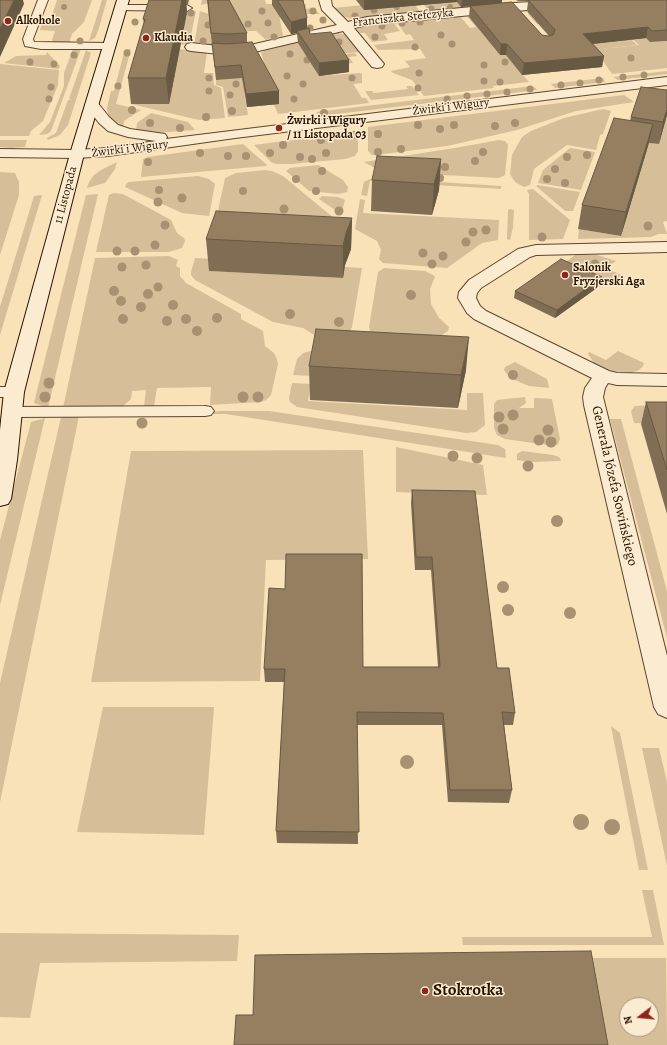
<!DOCTYPE html>
<html>
<head>
<meta charset="utf-8">
<style>
	body { margin:0 }
	#map { position:relative; width:667px; height:1045px; overflow:hidden; background:#f9e1b8; font-family:Alegreya,serif }
	canvas { display:block }
	.north { position:absolute; left:619px; top:997px; width:40px; height:40px; box-sizing:border-box; background:#fbecd1; border:1px solid #a7967d; border-radius:50%; rotate:254deg; font-size:11px; font-weight:700; line-height:16px; text-align:center; color:#291400 }
	.north::after { content:''; display:block; margin:auto; width:14px; height:18px; background:#8f2418; clip-path:polygon(50% 0,100% 100%,50% 72%,0 100%) }
</style>
</head>
<body>
<div id="map">
<canvas width="667" height="1045"></canvas>
<div class="north">N</div>
</div>
<script>
const ctx = document.querySelector('canvas').getContext('2d');
ctx.lineJoin = 'round';
function fill(path, color) {
  ctx.fillStyle = color;
  ctx.fill(path, 'evenodd');
}
function shape(rows) {
  const path = new Path2D();
  for (const r of rows) {
    path.moveTo(r[0], r[1]);
    for (let i = 2; i < r.length; i += 2) path.lineTo(r[i], r[i + 1]);
  }
  return path;
}
function strokePath(path, color, width, dash) {
  ctx.strokeStyle = color;
  ctx.lineWidth = width;
  ctx.lineCap = dash ? 'butt' : 'round';
  ctx.setLineDash(dash || []);
  ctx.stroke(path);
}
function drawText(font, color, halo, rows, align = 'center') {
  ctx.font = font + ' Alegreya,serif';
  ctx.lineWidth = 3;
  ctx.setLineDash([]);
  ctx.textBaseline = 'middle';
  ctx.strokeStyle = halo;
  ctx.fillStyle = color;
  for (const [text, x, y, turn = 0] of rows) {
    ctx.save();
    ctx.translate(x, y);
    ctx.rotate((+turn || 0) * Math.PI / 180);
    ctx.textAlign = isNaN(turn) ? turn : align;
    if (halo) ctx.strokeText(text, 0, 0);
    ctx.fillText(text, 0, 0);
    ctx.restore();
  }
}
const green = shape([
	[57,0,92,0,84,22,72,34,69,43,54,42,52,40,55,31,40,30,43,19,51,18],
	[102,0,107,0,98,31,95,38,89,41],
	[202,0,265,0,266,4,306,4,306,9,313,8,320,14,279,14,283,36,272,38,266,40,256,31,247,31,243,28,227,46,194,45,200,11,209,14,212,2,201,5],
	[411,0,421,13,352,19,342,16,334,8],
	[655,0,650,42,667,41,667,68,612,74,601,58,584,51,639,45,619,26,563,21,537,24,528,14,528,12],
	[471,1,493,5,430,12,424,5],
	[187,10,196,11,189,45,179,44],
	[491,12,521,53,516,67,529,82,493,86,494,88,424,96,412,80,393,73,391,71,410,67,405,61,426,58,420,49,378,50,374,45,414,40,410,34,406,35,396,21,459,15,470,28,476,27,465,14],
	[392,21,400,31,384,34,388,40,372,42,365,33,360,33,357,30,359,26],
	[622,31,637,45,584,51,572,46],
	[334,32,347,35,360,52,338,54,326,36],
	[314,36,330,56,355,53,357,56,349,57,353,63,313,66,319,76,360,73,362,74,362,83,354,84,354,85,362,98,366,98,369,103,278,114,274,105,244,92,248,115,228,117,223,87,216,85,216,80,267,73,261,52,264,52,263,50],
	[73,49,81,49,51,131,47,134,39,135,50,122,64,86,64,73],
	[125,49,131,49,116,104,141,110,124,121,123,127,111,119,108,114,107,108,111,91,114,91],
	[178,49,207,52,204,73,213,73,214,85,221,88,225,118,199,120,131,104],
	[86,50,91,53,68,125,60,135,48,140,47,138,56,133,68,100,71,100,69,99],
	[47,52,60,66,59,69,4,63,16,56,46,55],
	[0,64,59,70,58,85,43,121,31,131,29,136,0,136],
	[667,71,667,74,618,80,613,77],
	[603,78,605,81,604,82,555,88,551,84],
	[406,86,412,86,419,95,371,100,365,91,372,91,374,93,408,89],
	[533,86,537,90,320,116,316,112],
	[624,95,634,102,576,111,517,130,447,146,375,155,372,155,368,151,368,127],
	[603,109,611,111,603,134,600,135,596,150,567,145,534,169,530,185,524,187,515,182,510,174,512,155,522,137,531,131,564,118],
	[151,113,188,122,195,130,156,133,136,131,137,123],
	[667,115,667,221,663,222,667,234,658,234,651,237,578,239,579,229,621,236,649,143,659,144],
	[351,132,358,135,358,151,355,156,345,159,291,164,276,164,271,162,254,145],
	[0,140,27,140,25,147,12,148,0,147],
	[499,140,505,141,508,145,505,175,499,178,387,172,375,168,364,162,455,148],
	[243,144,267,165,266,166,141,177,143,159,148,157],
	[570,148,595,152,581,190,538,183,543,170],
	[117,162,115,169,105,183,87,188,89,182,94,175,101,170],
	[318,165,343,180,348,187,347,192,338,194,309,191,286,171,290,168],
	[265,170,272,171,283,176,335,219,216,220,225,178,236,173],
	[0,172,15,173,19,182,19,195,0,255],
	[198,176,209,179,215,184,209,216,182,213,125,187,126,184,129,182],
	[372,178,376,178,501,186,501,189,370,181,367,196,361,195,364,182],
	[538,185,580,192,573,211,565,211,536,186],
	[533,189,570,220,563,239,529,240,529,194,527,190],
	[114,193,123,194,171,220,177,233,184,238,185,241,182,248,169,252,96,252,109,195],
	[98,194,48,408,34,403,86,195],
	[42,195,0,335,0,307,34,196],
	[322,196,338,197,343,199,345,200,341,214,319,199],
	[360,199,365,200,363,213,499,220,498,240,482,243,447,268,383,263,379,259,381,250,377,241,355,229],
	[510,209,514,210,513,227,510,240,507,239,508,210],
	[578,253,597,255,616,261,606,268,623,276,614,281,611,282,568,263,567,261],
	[169,256,178,260,176,266,180,268,180,276,186,283,241,314,241,319,263,331,265,346,274,353,277,359,278,364,271,395,266,400,260,402,210,405,211,387,157,388,154,406,144,406,146,390,132,391,131,399,122,407,63,408,95,258],
	[195,258,213,259,210,271,342,278,345,267,362,268,352,327,350,331,316,336,303,328,273,322,195,280,191,275,191,272],
	[384,268,425,271,433,275,435,277,430,289,431,304,439,318,449,327,448,331,430,343,371,334,369,327,378,272],
	[314,350,312,376,293,375,297,359,303,353],
	[618,351,644,363,643,366,639,370,630,373,611,371,594,363,588,354,589,352,606,360],
	[515,362,547,379,549,388,529,386,510,378,504,370,505,367],
	[292,383,311,384,308,401,467,410,467,393,483,393,485,425,476,432,466,433,297,407,290,402,289,398],
	[525,397,526,403,519,408,534,408,534,398,552,399,560,439,558,444,555,446,505,439,497,435,494,428,494,404,497,400],
	[663,405,667,424,634,423,631,411,635,406],
	[220,411,269,411,498,445,505,449,506,458,226,414,210,414,211,412],
	[79,416,0,802,0,683,61,417],
	[45,418,0,605,0,540,31,422],
	[610,419,621,419,667,591,667,638],
	[396,447,483,465,487,495,396,492],
	[363,450,368,559,266,560,260,681,91,682,131,451],
	[522,451,553,455,559,457,561,460,560,461,529,462,517,460,517,454],
	[103,707,214,707,204,835,77,832],
	[611,726,620,733,648,870,639,870],
	[642,748,659,748,667,782,667,866],
	[642,890,653,890,664,945,463,945,462,937,652,937],
	[0,933,239,935,237,961,40,963,30,1018,0,1017],
	[589,958,666,958,667,1045,605,1045],
	[627,1005,651,1005,651,1029,627,1029]
]);
const service = shape([
	[38,0,48,0,33,39,34,42,108,43,113,46,108,49,41,49,25,46,23,39,38,0],
	[120,5,187,5,192,8,187,11,116,10,115,8,116,6,120,5],
	[0,387,14,387,20,388,22,392,20,396,14,397,0,397,0,387],
	[205,406,211,407,214,411,211,415,205,416,13,417,7,416,4,412,7,408,13,407,205,406]
]);
const minor = shape([
	[319,0,331,0,332,6,348,22,367,17,514,3,565,0,623,0,621,2,617,4,514,11,367,25,354,28,384,64,382,67,377,68,372,67,343,31,246,54,228,55,191,51,187,50,185,47,187,44,191,43,228,47,246,46,337,25,322,10,319,0],
	[0,149,77,150,82,151,84,154,82,157,77,158,0,157,0,149],
	[667,242,667,252,536,255,530,257,481,288,477,293,476,298,480,306,486,311,609,371,617,373,667,374,667,386,617,385,608,383,605,388,603,397,667,656,667,718,658,714,654,707,584,405,583,397,585,388,592,378,474,319,467,313,458,298,459,292,469,280,518,249,536,245,667,242]
]);
const tertiary = shape([
	[667,77,667,85,235,138,108,156,77,158,72,157,70,154,72,151,77,150,108,148,156,141,128,137,108,131,99,123,85,105,87,102,92,101,97,102,109,117,118,125,130,129,165,134,167,137,166,139,667,77]
]);
const secondary = shape([
	[117,0,129,0,84,154,24,392,17,460,11,499,8,504,0,506,0,430,4,392,70,154,117,0]
]);
const trees = [
	[64,7,3],
	[397,7,3],
	[450,7,3],
	[431,9,3.5],
	[374,10,3.5],
	[262,11,3.5],
	[313,11,3.5],
	[191,13,3.5],
	[355,16,3.5],
	[323,20,3.5],
	[135,22,3.5],
	[420,22,3.5],
	[268,23,3.5],
	[402,23,3.5],
	[248,24,3.5],
	[208,25,3.5],
	[382,26,3.5],
	[310,28,3.5],
	[441,35,3.5],
	[274,37,3.5],
	[375,37,3.5],
	[80,41,3.5],
	[203,41,3.5],
	[339,42,3.5],
	[452,44,3.5],
	[415,47,3.5],
	[127,53,3.5],
	[290,54,3.5],
	[74,55,3.5],
	[631,58,3.5],
	[307,60,3.5],
	[30,62,3.5],
	[505,62,3.5],
	[54,64,3.5],
	[484,65,3.5],
	[419,73,3.5],
	[644,75,3.5],
	[287,76,3.5],
	[623,77,3.5],
	[209,78,3.5],
	[352,78,3.5],
	[599,80,3.5],
	[484,81,3.5],
	[500,82,3.5],
	[580,83,3.5],
	[236,84,3.5],
	[303,84,3.5],
	[561,85,3.5],
	[118,86,3.5],
	[51,87,3.5],
	[418,88,3.5],
	[530,89,3.5],
	[209,91,3.5],
	[507,92,3.5],
	[487,94,3.5],
	[230,95,3.5],
	[467,96,3.5],
	[49,99,3.5],
	[294,99,3.5],
	[447,99,3.5],
	[132,110,4],
	[232,111,4],
	[324,113,4],
	[206,117,4],
	[150,123,4],
	[515,123,4],
	[418,125,4],
	[454,125,4],
	[495,126,4],
	[180,128,4],
	[440,129,4],
	[378,134,4],
	[354,135,4],
	[321,140,4],
	[283,145,4],
	[401,149,4],
	[378,152,4],
	[483,152,4],
	[200,153,4],
	[270,153,4],
	[326,153,4],
	[587,155,4],
	[228,156,4],
	[246,156,4],
	[300,157,4],
	[567,157,4],
	[312,159,4],
	[475,161,4],
	[148,162,4],
	[445,167,4],
	[555,169,4],
	[322,171,4],
	[440,178,4],
	[296,179,4],
	[547,179,4],
	[565,183,4],
	[159,190,4],
	[243,191,4],
	[316,191,4],
	[182,198,4.5],
	[158,202,4.5],
	[284,209,4.5],
	[339,211,4.5],
	[165,225,4.5],
	[648,226,4.5],
	[486,230,4.5],
	[473,232,4.5],
	[542,237,4.5],
	[466,242,4.5],
	[155,245,4.5],
	[117,251,4.5],
	[135,251,4.5],
	[423,253,4.5],
	[443,256,4.5],
	[432,264,4.5],
	[595,264,4.5],
	[146,265,4.5],
	[122,267,4.5],
	[158,287,4.5],
	[114,291,5],
	[148,294,5],
	[411,295,5],
	[121,301,5],
	[173,305,5],
	[141,307,5],
	[290,314,5],
	[217,318,5],
	[123,319,5],
	[186,319,5],
	[167,321,5],
	[339,322,5],
	[197,331,5],
	[513,375,5],
	[49,383,5.5],
	[45,397,5.5],
	[243,397,5.5],
	[258,397,5.5],
	[513,415,5.5],
	[499,417,5.5],
	[142,423,5.5],
	[503,429,5.5],
	[548,430,5.5],
	[539,440,5.5],
	[551,442,5.5],
	[453,456,5.5],
	[477,458,5.5],
	[528,466,5.5],
	[557,521,6],
	[503,587,6],
	[508,610,6],
	[570,613,6],
	[407,762,7],
	[581,822,8],
	[612,827,8]
];
const wall = shape([
	[149,0,189,0,188,4,186,4,187,12,169,104,131,104,128,78,144,23,143,19],
	[207,0,229,0,247,33,247,42,279,91,279,104,247,107,242,78,216,80],
	[272,0,303,0,307,29,310,34,349,60,349,72,319,76,298,43,297,33,291,34,272,5],
	[356,0,502,0,502,3,542,35,548,36,549,36,527,11,528,1,518,1,516,0,667,0,667,41,650,42,646,38,593,44,604,56,602,67,522,75,506,55,500,55,469,17,470,6,461,7,457,2,364,10],
	[667,115,659,144,649,143,621,236,578,229,582,205,630,121,631,117],
	[441,159,439,190,432,215,371,211,372,180],
	[352,218,351,249,345,265,343,278,209,271,206,239],
	[601,285,555,318,514,298,515,291],
	[309,366,466,370,458,408,310,400],
	[646,402,667,402,667,514,641,424],
	[412,490,497,668,515,713,513,725,504,725,512,790,509,803,448,802,442,725,357,725,358,844,277,843,276,831,284,682,265,682,264,669,285,589,363,667,438,667,431,570,415,570,411,503]
]);
const shadedWall = shape([
	[14,0,23,0,24,4,0,57,0,29],
	[182,0,186,0,187,12,169,104,166,78],
	[364,0,458,0,457,2,364,10],
	[462,0,502,0,502,3,461,7],
	[307,18,307,30,297,31,297,33,291,34,291,22],
	[648,27,646,38,582,45,583,34],
	[501,44,507,44,506,55,500,55],
	[604,56,602,67,522,75,524,63],
	[349,60,349,72,319,76,319,63],
	[279,91,279,104,247,107,246,94],
	[667,109,667,115,659,144,663,122],
	[653,124,648,146,621,236,626,212],
	[441,159,439,190,432,215,434,184],
	[352,218,351,249,345,265,343,278,343,246,346,233],
	[602,277,601,285,555,318,557,310],
	[469,337,466,370,458,408,461,375]
]);
const building = shape([
	[0,0,14,0,0,29,0,0],
	[149,0,182,0,166,78,128,78,145,19,143,19,149,0],
	[208,0,229,0,247,33,227,34,211,33,208,0],
	[277,0,303,0,307,18,291,22,277,0],
	[528,0,667,0,667,30,652,31,648,27,583,34,604,56,524,63,507,44,501,44,470,6,512,2,542,35,548,36,553,35,555,30,528,0],
	[309,28,310,34,331,32,349,60,319,63,297,31,309,28],
	[252,42,279,91,246,94,241,65,215,67,212,43,227,44,252,42],
	[641,87,667,90,667,109,663,122,631,117,641,87],
	[614,118,653,124,626,212,582,205,614,118],
	[377,156,441,159,434,184,372,180,377,156],
	[216,211,352,218,346,233,343,246,206,239,216,211],
	[561,259,602,277,557,310,515,291,561,259],
	[316,329,469,337,461,375,309,366,316,329],
	[646,402,667,402,667,470,646,402],
	[412,490,475,491,497,668,509,668,515,713,502,712,512,790,450,790,443,713,357,712,359,832,276,831,285,669,264,669,269,588,285,589,286,554,362,554,363,667,440,667,432,557,416,557,412,490],
	[591,951,608,1045,234,1045,236,1015,253,1015,255,955,591,951]
]);
const markers = [
	[8,21,4,"#8f2418"],
	[146,38,4,"#8f2418"],
	[279,128,4,"#8f2418"],
	[565,275,4,"#8f2418"],
	[425,991,4,"#8f2418"]
];
const farStreetnames = [
	["Franciszka Stefczyka",403,18,-6],
	["Żwirki i Wigury",451,107,-7],
	["Żwirki i Wigury",130,149,-7],
	["11 Listopada",66,195,-75]
];
const farPoinames = [
	["Alkohole",16,21],
	["Klaudia",154,38],
	["Żwirki i Wigury",287,121],
	["/ 11 Listopada 03",287,135],
	["Salonik",573,268],
	["Fryzjerski Aga",573,282]
];
const streetNames = [
	["Generała Józefa Sowińskiego",614,486,77]
];
const nearPoinames = [
	["Stokrotka",433,991]
];
fill(green, '#d6be99');
strokePath(service, '#5d472e', 2);
strokePath(minor, '#5d472e', 2);
strokePath(tertiary, '#5d472e', 2);
strokePath(secondary, '#291400', 2);
fill(service, '#fbecd1');
fill(minor, '#fbecd1');
fill(tertiary, '#fbecd1');
fill(secondary, '#fbecd1');
ctx.fillStyle = '#a89170';
for (const [x, y, r] of trees) {
  ctx.beginPath();
  ctx.arc(x, y, r, 0, 2 * Math.PI);
  ctx.fill();
}
fill(wall, '#806d53');
fill(shadedWall, '#685943');
fill(building, '#957f60');
strokePath(building, '#685943', 1);
for (const [x, y, r, color] of markers) {
  const dot = new Path2D();
  dot.arc(x, y, r, 0, 2 * Math.PI);
  ctx.fillStyle = color;
  ctx.fill(dot);
  strokePath(dot, '#fbecd1', 1.5);
}
drawText('12px', '#291400', '#fbecd1', farStreetnames);
drawText('bold 12px', '#291400', '#fbecd1', farPoinames, 'left');
drawText('14px', '#291400', '#fbecd1', streetNames);
drawText('bold 17px', '#291400', '#fbecd1', nearPoinames, 'left');
</script>
</body>
</html>
